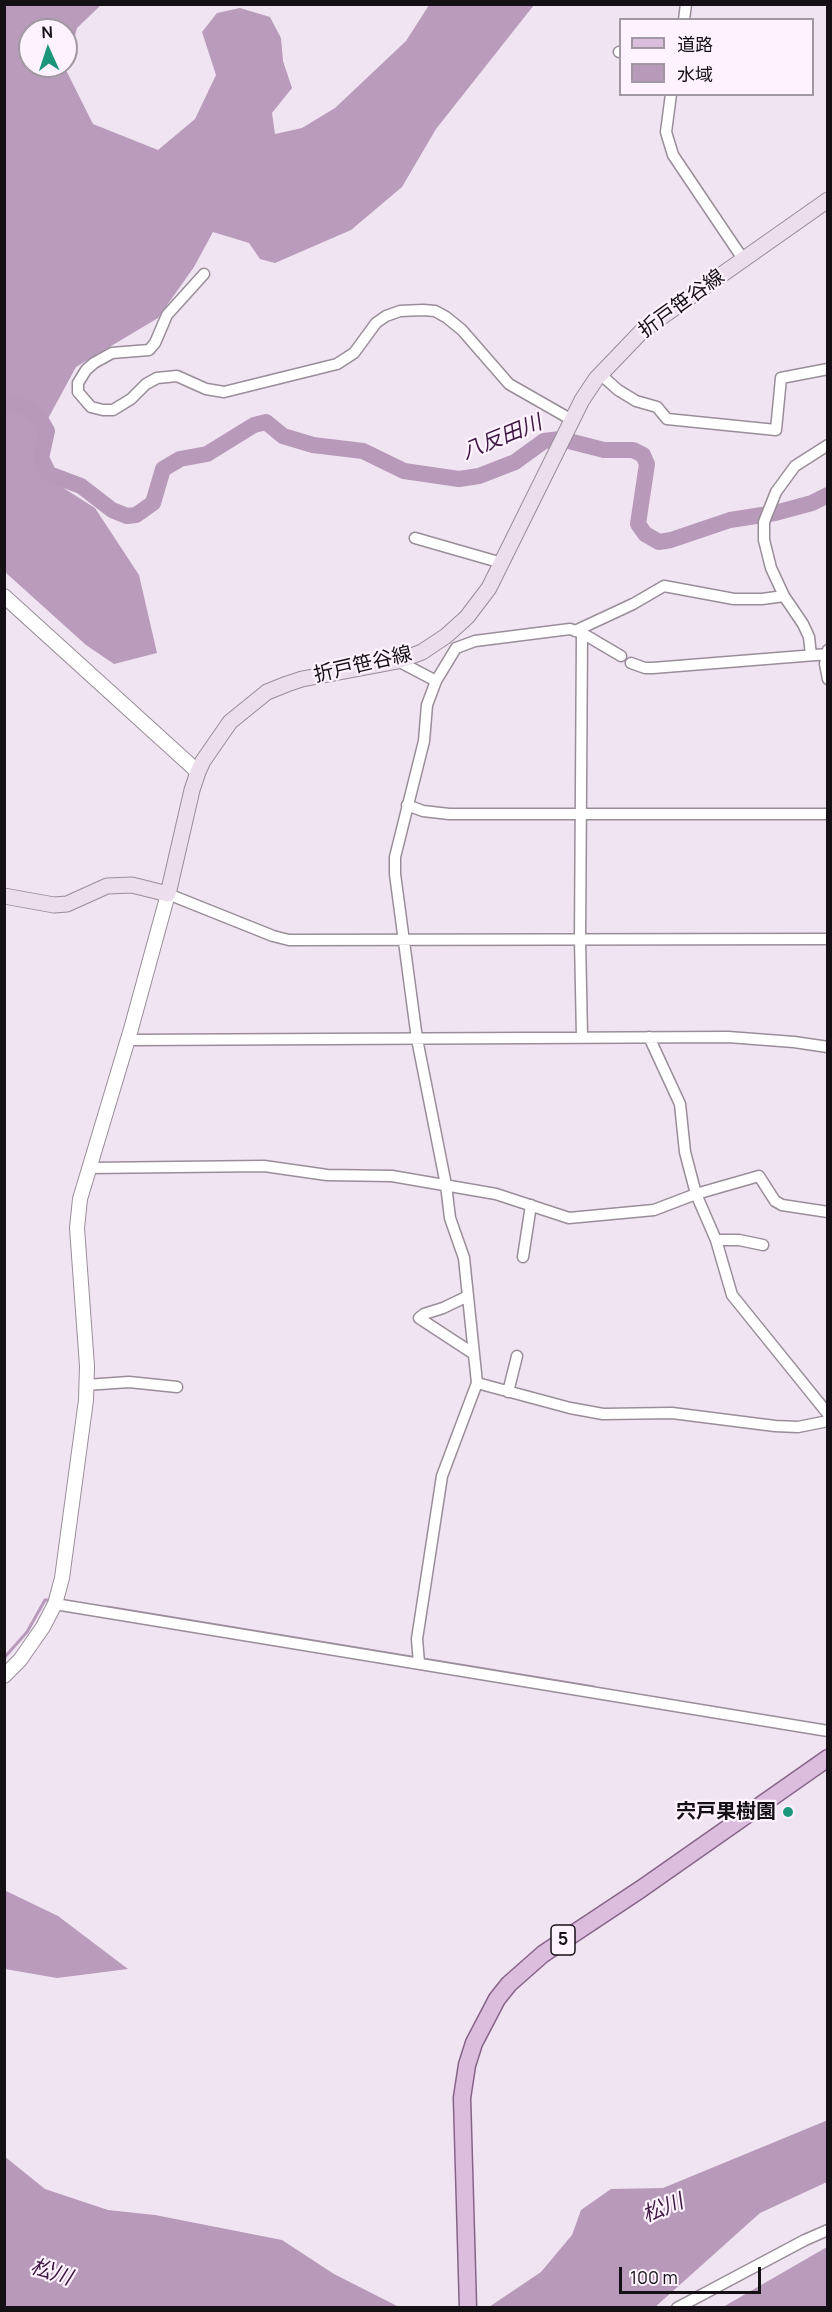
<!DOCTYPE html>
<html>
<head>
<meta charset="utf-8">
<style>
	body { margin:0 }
	#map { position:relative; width:832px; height:2312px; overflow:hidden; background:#f1e4f2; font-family:Manrope,"Noto Sans JP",sans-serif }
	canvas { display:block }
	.frame { position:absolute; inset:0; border:6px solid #141015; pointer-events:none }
	.legend { position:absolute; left:619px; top:18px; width:195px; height:78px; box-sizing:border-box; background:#fdf2fe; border:2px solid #a098a1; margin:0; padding:8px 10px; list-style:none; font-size:18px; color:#141015 }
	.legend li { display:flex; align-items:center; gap:12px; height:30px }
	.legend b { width:30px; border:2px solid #a098a1 }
	.north { position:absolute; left:18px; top:18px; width:60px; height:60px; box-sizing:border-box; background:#fdf2fe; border:2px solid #a098a1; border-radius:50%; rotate:357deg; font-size:16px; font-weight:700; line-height:24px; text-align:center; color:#141015 }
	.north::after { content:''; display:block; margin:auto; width:21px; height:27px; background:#1b957b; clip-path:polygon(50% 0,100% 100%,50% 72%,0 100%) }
	.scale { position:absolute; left:619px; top:2267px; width:142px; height:27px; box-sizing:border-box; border:3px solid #141015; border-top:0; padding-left:8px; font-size:18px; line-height:21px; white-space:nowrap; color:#141015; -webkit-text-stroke:4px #fdf2fe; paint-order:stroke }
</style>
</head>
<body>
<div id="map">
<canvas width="832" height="2312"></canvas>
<div class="frame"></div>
<ul class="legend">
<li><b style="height:8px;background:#dbbedd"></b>道路</li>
<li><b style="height:16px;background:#b799b9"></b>水域</li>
</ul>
<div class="north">N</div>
<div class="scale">100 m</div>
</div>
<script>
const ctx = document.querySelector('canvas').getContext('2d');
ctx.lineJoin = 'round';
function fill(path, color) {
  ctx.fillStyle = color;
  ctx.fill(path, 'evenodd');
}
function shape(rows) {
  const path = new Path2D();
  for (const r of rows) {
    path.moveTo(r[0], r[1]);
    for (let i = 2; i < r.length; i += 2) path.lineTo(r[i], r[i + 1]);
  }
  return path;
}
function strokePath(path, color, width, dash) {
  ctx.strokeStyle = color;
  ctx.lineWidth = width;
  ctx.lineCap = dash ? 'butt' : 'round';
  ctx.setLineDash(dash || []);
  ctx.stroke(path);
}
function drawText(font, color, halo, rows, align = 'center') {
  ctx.font = font + ' Manrope,"Noto Sans JP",sans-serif';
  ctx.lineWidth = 4.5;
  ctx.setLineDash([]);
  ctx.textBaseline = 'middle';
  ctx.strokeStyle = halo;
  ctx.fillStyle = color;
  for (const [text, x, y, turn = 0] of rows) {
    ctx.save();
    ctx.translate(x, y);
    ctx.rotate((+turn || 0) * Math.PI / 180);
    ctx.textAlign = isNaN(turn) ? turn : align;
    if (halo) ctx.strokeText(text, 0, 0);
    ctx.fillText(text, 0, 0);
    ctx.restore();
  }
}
const forest = shape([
	[4,5,101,5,77,28,66,70,93,124,158,150,195,119,216,75,202,32,217,13,240,8,270,17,281,38,283,61,292,88,272,113,275,134,302,128,335,108,406,41,429,5,534,5,436,129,402,187,351,230,275,263,260,259,249,243,213,232,194,267,158,318,76,367,44,426,43,475,95,508,139,575,157,653,114,664,86,645,5,572],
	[30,30,66,30,66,66,30,66],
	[4,1890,58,1916,128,1969,57,1978,5,1969],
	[827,2247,827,2307,723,2307]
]);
const water = shape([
	[828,2120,827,2182,760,2213,654,2308,5,2307,4,2156,45,2189,108,2210,155,2215,282,2240,334,2274,399,2307,489,2307,541,2272,572,2235,581,2210,611,2189,663,2188]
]);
const stream = shape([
	[107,1607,594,1687],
	[4,1658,27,1632,45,1600,53,1600]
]);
const river = shape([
	[4,406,18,405,30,409,39,417,47,431,41,458,49,474,81,486,112,510,127,516,136,515,153,503,163,469,180,459,207,454,254,425,266,422,283,436,313,445,363,451,404,471,459,479,479,476,515,462,544,441,561,439,604,450,633,450,643,455,647,464,638,524,645,534,659,542,671,540,730,520,775,513,812,503,828,495]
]);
const minor = shape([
	[684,20,686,4],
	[619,52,620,52],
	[671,94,666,132,673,155,743,259],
	[204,274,167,315,155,343,149,350,112,353,94,363,86,370,78,383,78,392,91,407,103,410,113,410,131,399,146,384,157,378,177,376,206,389,224,392,337,364,354,353,376,323,386,316,400,311,423,310,435,311,446,317,462,330,509,384,572,420],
	[600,374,618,390,636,401,657,407,667,419,776,430,781,378,828,369],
	[415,538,502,563],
	[575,631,633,604,664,586,734,599,762,599,784,596],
	[828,650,825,664,828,679],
	[811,655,809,637,803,624,784,596,771,568,764,540,764,522,776,492,795,466,828,445],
	[398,661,436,681],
	[631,663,645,668,653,668,828,654],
	[407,805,423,811,449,814,828,814],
	[168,894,273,936,289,940,828,939],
	[582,1037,580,939,582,633],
	[649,1037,680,1104,685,1152,696,1194,716,1240,732,1295,828,1414],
	[128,1040,728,1037,794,1042,828,1047],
	[89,1168,264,1166,327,1175,392,1176,496,1194,569,1218,654,1210,696,1194,759,1176,775,1201,782,1205,828,1212],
	[716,1240,739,1240,763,1245],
	[523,1257,531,1205],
	[468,1296,443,1308,424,1314,419,1318,474,1354],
	[477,1383,570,1408,603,1414,672,1413,775,1426,798,1427,828,1421],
	[86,1385,129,1382,177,1387],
	[508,1392,517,1356],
	[55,1604,828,1731],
	[419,1663,417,1639,442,1476,477,1383,464,1258,450,1218,446,1185,417,1039,395,874,395,857,424,741,427,705,436,681,456,648,475,641,570,629,582,633,621,656],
	[677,2308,805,2240,828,2230]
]);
const tertiary = shape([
	[4,596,198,772],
	[4,1676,20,1660,43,1627,55,1604,62,1578,86,1400,87,1366,77,1228,80,1199,131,1029,168,894]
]);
const secondary = shape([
	[4,896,54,905,67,904,107,886,132,885,168,894,192,790,198,772,203,761,230,722,267,692,287,684,302,679,398,661,422,652,446,636,467,617,489,588,582,400,596,379,643,330,828,200]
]);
const primary = shape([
	[468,2308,462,2098,467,2065,474,2043,497,1999,509,1984,543,1954,641,1889,828,1758]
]);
const markers = [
	[788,1812,6,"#1b957b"]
];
const shields = [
	[563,1940,24]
];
const shieldNames = [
	["5",563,1940]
];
const streetNames = [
	["折戸笹谷線",682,304,-36],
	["折戸笹谷線",363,665,-13]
];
const poiNames = [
	["宍戸果樹園",776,1812]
];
const waterNames = [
	["八反田川",502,438,-22],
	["松川",663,2209,-22],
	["松川",51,2273,18]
];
fill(forest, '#b99bbb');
fill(water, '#b799b9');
strokePath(stream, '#b799b9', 3);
strokePath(river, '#b799b9', 16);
strokePath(minor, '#998d99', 13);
strokePath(tertiary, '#998d99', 16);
strokePath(secondary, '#998d99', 17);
strokePath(primary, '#866489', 19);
strokePath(minor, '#fff', 10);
strokePath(tertiary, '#fff', 14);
strokePath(secondary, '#eddeee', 15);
strokePath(primary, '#dbbedd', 16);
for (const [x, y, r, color] of markers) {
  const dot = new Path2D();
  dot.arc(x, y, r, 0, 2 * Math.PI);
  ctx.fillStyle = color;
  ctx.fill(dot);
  strokePath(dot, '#fdf2fe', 2);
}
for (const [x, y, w] of shields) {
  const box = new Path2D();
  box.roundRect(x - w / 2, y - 15, w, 30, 4.5);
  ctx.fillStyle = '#fdf2fe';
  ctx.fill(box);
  strokePath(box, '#141015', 1.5);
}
drawText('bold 18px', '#141015', null, shieldNames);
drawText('20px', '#141015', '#fdf2fe', streetNames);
drawText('bold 20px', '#141015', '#fdf2fe', poiNames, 'right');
drawText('italic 21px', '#3f1843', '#fdf2fe', waterNames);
</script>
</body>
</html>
